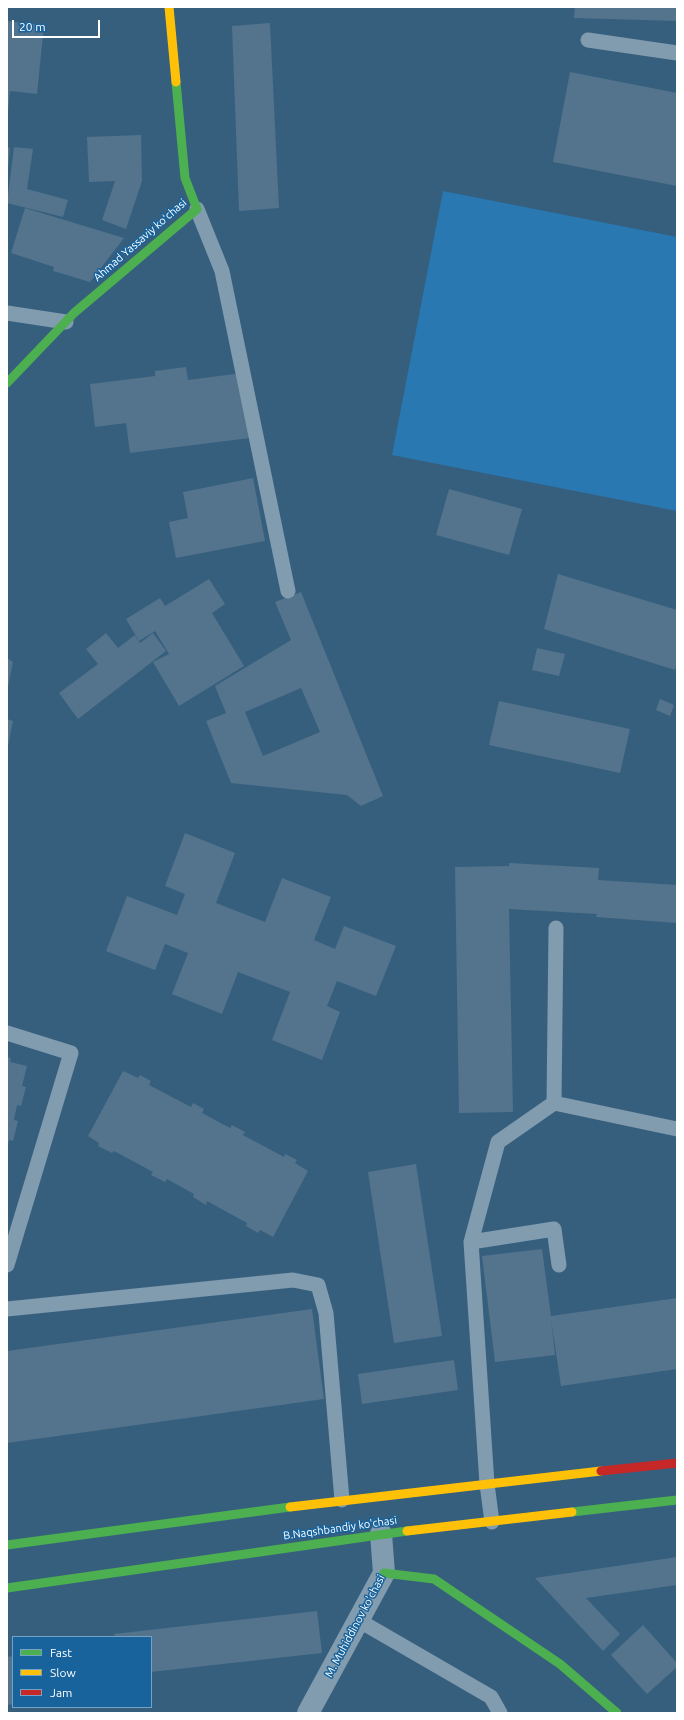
<!DOCTYPE html>
<html>
<head>
<meta charset="utf-8">
<style>
	body { margin:0 }
	#map { position:relative; width:684px; height:1720px; overflow:hidden; background:#365f7e; font-family:Ubuntu,sans-serif }
	canvas { display:block }
	.frame { position:absolute; inset:0; border:8px solid #fff; pointer-events:none }
	.legend { position:absolute; left:12px; top:1636px; width:140px; height:72px; box-sizing:border-box; background:#18639c; border:1px solid #74a1c4; margin:0; padding:5px 7px; list-style:none; font-size:12px; color:#fff }
	.legend li { display:flex; align-items:center; gap:8px; height:20px }
	.legend b { width:20px; border:1px solid #74a1c4 }
	.scale { position:absolute; left:12px; top:20px; width:88px; height:18px; box-sizing:border-box; border:2px solid #fff; border-top:0; padding-left:5px; font-size:12px; line-height:14px; white-space:nowrap; color:#fff; -webkit-text-stroke:3px #18639c; paint-order:stroke }
</style>
</head>
<body>
<div id="map">
<canvas width="684" height="1720"></canvas>
<div class="frame"></div>
<ul class="legend">
<li><b style="height:5px;background:#4caf50"></b>Fast</li>
<li><b style="height:5px;background:#ffc107"></b>Slow</li>
<li><b style="height:5px;background:#c62828"></b>Jam</li>
</ul>
<div class="scale">20 m</div>
</div>
<script>
const ctx = document.querySelector('canvas').getContext('2d');
ctx.lineJoin = 'round';
function fill(path, color) {
  ctx.fillStyle = color;
  ctx.fill(path, 'evenodd');
}
function shape(rows) {
  const path = new Path2D();
  for (const r of rows) {
    path.moveTo(r[0], r[1]);
    for (let i = 2; i < r.length; i += 2) path.lineTo(r[i], r[i + 1]);
  }
  return path;
}
function strokePath(path, color, width, dash) {
  ctx.strokeStyle = color;
  ctx.lineWidth = width;
  ctx.lineCap = dash ? 'butt' : 'round';
  ctx.setLineDash(dash || []);
  ctx.stroke(path);
}
function drawText(font, color, halo, rows, align = 'center') {
  ctx.font = font + ' Ubuntu,sans-serif';
  ctx.lineWidth = 3;
  ctx.setLineDash([]);
  ctx.textBaseline = 'middle';
  ctx.strokeStyle = halo;
  ctx.fillStyle = color;
  for (const [text, x, y, turn = 0] of rows) {
    ctx.save();
    ctx.translate(x, y);
    ctx.rotate((+turn || 0) * Math.PI / 180);
    ctx.textAlign = isNaN(turn) ? turn : align;
    if (halo) ctx.strokeText(text, 0, 0);
    ctx.fillText(text, 0, 0);
    ctx.restore();
  }
}
const green = shape([
	[443,191,677,237,677,511,392,455]
]);
const building = shape([
	[575,7,677,7,677,21,574,18],
	[7,21,44,25,37,94,10,91,8,112],
	[270,23,279,208,239,211,232,26],
	[570,72,677,93,677,186,553,162],
	[141,135,142,181,126,229,102,220,115,181,89,182,87,137],
	[7,147,10,148,8,169,7,169],
	[14,147,33,149,27,189,68,200,63,217,7,203],
	[25,208,124,238,90,282,53,271,54,267,11,253],
	[186,367,188,380,242,373,250,438,130,453,126,423,95,427,90,384,155,376,155,371],
	[253,478,265,541,176,558,169,522,188,518,183,492],
	[449,489,522,509,509,555,436,535],
	[558,574,677,610,677,662,675,670,544,629],
	[209,579,225,604,212,613,244,666,179,706,153,662,169,654,155,631,139,641,126,619,160,598,165,606],
	[301,592,383,796,361,806,347,795,231,783,206,721,226,713,215,686,291,640,275,602],
	[301,688,320,732,263,756,245,712],
	[106,633,118,648,135,635,140,643,153,633,166,651,78,719,59,693,98,664,86,649],
	[537,648,565,654,559,676,532,670],
	[7,658,13,662,8,687,7,686],
	[660,699,674,705,670,716,656,710],
	[499,701,630,729,620,773,489,745],
	[7,719,13,721,8,746,7,746],
	[185,833,235,853,216,903,265,922,282,878,331,897,314,940,335,949,344,926,396,946,376,996,337,981,327,1006,340,1012,322,1060,272,1040,290,992,238,972,222,1014,172,994,188,953,165,944,155,970,106,951,127,896,177,915,185,894,165,886],
	[509,863,599,868,598,880,677,885,677,923,596,917,597,914,509,909,513,1112,459,1113,455,867,509,866],
	[7,1057,11,1058,10,1062,27,1066,22,1086,26,1087,21,1106,17,1105,14,1120,18,1121,13,1141,9,1140,8,1144],
	[123,1071,138,1078,140,1075,151,1081,149,1085,191,1107,193,1103,204,1109,202,1113,230,1128,232,1125,245,1132,243,1135,284,1157,285,1154,297,1160,295,1163,308,1171,273,1237,260,1230,258,1233,246,1226,247,1223,207,1201,206,1205,193,1197,194,1194,167,1179,165,1182,151,1175,153,1172,114,1151,112,1153,98,1146,99,1143,88,1136],
	[416,1164,442,1336,394,1343,368,1172],
	[542,1249,551,1316,677,1298,677,1369,561,1386,551,1319,555,1355,495,1362,482,1256],
	[312,1309,324,1399,7,1443,7,1351],
	[454,1360,458,1390,362,1404,358,1374],
	[677,1557,677,1585,586,1598,620,1634,603,1651,535,1578],
	[317,1611,322,1653,151,1672,151,1637,115,1637,114,1634],
	[643,1625,677,1663,677,1667,647,1694,611,1655],
	[13,1656,13,1704,7,1705,7,1657]
]);
const lane = shape([
	[588,40,677,53],
	[197,209,222,271,288,591],
	[7,313,66,322],
	[7,1033,71,1053,7,1265],
	[554,1103,556,928],
	[471,1242,554,1229,559,1265],
	[7,1309,293,1280,318,1285,326,1313,342,1500],
	[492,1522,487,1484,471,1242,498,1142,554,1103,677,1129],
	[358,1620,491,1697,500,1713]
]);
const street = shape([
	[308,1713,384,1573,381,1534]
]);
const fast = shape([
	[7,383,74,313,197,209,185,178,176,82],
	[572,1512,677,1500],
	[7,1545,290,1507],
	[384,1573,434,1579,560,1664,617,1713],
	[7,1588,407,1531]
]);
const slow = shape([
	[169,7,176,82],
	[290,1507,601,1471],
	[407,1531,572,1512]
]);
const jam = shape([
	[601,1471,677,1463]
]);
const streetNames = [
	["Ahmad Yassaviy koʻchasi",140,240,-41],
	["B.Naqshbandiy ko'chasi",340,1528,-8],
	["M. Muhiddinov ko'chasi",355,1626,-62]
];
fill(green, '#2978b1');
fill(building, '#53748c');
strokePath(lane, '#819baf', 15);
strokePath(street, '#819baf', 22);
strokePath(fast, '#4caf50', 9);
strokePath(slow, '#ffc107', 9);
strokePath(jam, '#c62828', 9);
drawText('11px', '#fff', '#18639c', streetNames);
</script>
</body>
</html>
